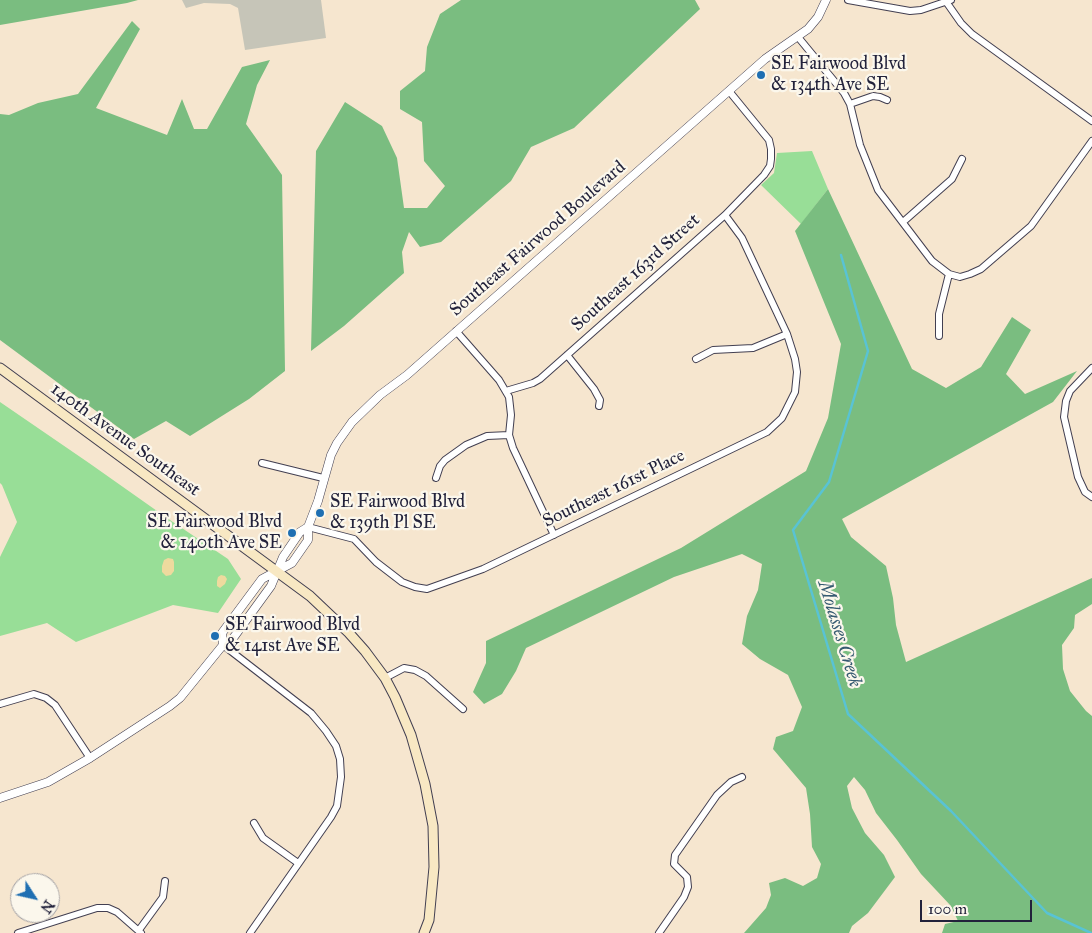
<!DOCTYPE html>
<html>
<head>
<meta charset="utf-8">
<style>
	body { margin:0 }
	#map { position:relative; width:1092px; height:933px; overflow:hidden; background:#f6e6cf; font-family:"IM FELL Great Primer",serif }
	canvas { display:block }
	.north { position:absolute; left:10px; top:873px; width:50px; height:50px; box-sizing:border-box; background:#fbf7ec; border:1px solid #a4a2a5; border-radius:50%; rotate:125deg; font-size:14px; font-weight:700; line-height:20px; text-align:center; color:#22223b }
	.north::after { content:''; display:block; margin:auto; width:18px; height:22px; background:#1f6fb2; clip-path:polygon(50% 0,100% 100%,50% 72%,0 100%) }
	.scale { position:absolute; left:920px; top:900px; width:112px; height:22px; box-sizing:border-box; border:2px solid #22223b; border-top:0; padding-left:6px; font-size:15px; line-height:18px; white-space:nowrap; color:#22223b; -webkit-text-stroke:4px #fbf7ec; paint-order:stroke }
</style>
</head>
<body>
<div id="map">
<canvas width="1092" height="933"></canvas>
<div class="north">N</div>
<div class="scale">100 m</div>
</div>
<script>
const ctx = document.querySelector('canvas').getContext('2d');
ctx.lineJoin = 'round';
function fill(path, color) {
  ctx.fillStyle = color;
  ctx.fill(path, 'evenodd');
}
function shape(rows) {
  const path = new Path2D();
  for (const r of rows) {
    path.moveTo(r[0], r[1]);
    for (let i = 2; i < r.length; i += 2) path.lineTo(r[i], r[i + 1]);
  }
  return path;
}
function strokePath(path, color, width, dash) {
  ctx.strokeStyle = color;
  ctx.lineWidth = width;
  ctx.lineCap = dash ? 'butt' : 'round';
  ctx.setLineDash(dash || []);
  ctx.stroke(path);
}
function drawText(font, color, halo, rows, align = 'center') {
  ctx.font = font + ' "IM FELL Great Primer",serif';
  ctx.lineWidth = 4.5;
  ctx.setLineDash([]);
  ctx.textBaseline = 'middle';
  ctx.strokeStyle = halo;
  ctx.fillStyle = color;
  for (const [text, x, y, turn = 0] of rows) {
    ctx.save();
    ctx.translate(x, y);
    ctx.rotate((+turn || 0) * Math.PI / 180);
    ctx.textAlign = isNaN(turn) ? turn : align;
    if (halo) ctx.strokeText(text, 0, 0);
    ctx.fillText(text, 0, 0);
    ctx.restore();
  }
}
const industrial = shape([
	[182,0,321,0,326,38,245,50,238,8,230,4,204,3,186,8]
]);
const green = shape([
	[812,151,828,189,801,224,761,185,774,173,777,153],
	[0,402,89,463,167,518,228,559,241,579,218,613,173,605,76,642,47,623,0,636,0,557,17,522,2,485,0,483]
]);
const forest = shape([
	[0,0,138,0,127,3,0,25],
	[461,0,695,0,700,9,574,128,531,147,511,181,441,242,420,247,409,232,402,252,404,273,344,326,311,351,316,151,345,102,382,126,397,158,404,208,427,208,445,186,424,161,422,122,400,109,400,91,425,71,427,47,440,14],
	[132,21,140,29,96,108,167,135,182,99,194,129,207,129,242,67,270,60,257,85,246,124,282,175,285,371,249,399,190,436,166,421,134,439,0,340,0,114,9,115,38,103,78,94],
	[828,189,912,369,946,388,981,367,1012,317,1031,330,1006,374,1025,394,1077,371,1053,402,842,519,851,537,886,566,893,598,896,625,906,662,1092,578,1092,604,1075,615,1074,628,1062,645,1063,669,1070,691,1086,711,1092,716,1092,933,942,933,945,924,958,921,951,906,921,874,897,840,876,813,865,790,854,777,847,786,852,808,865,833,884,855,895,877,868,913,852,926,849,933,744,933,766,908,771,895,769,883,785,878,803,886,817,878,821,864,812,847,810,814,806,788,773,749,776,737,793,731,802,707,788,675,760,659,742,644,747,616,758,590,762,564,742,554,674,577,526,648,516,671,502,694,484,704,473,692,486,663,486,641,681,548,806,471,828,418,841,344,795,231]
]);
const sand = shape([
	[168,558,173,559,174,562,174,571,171,575,166,576,162,572,162,566,164,560],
	[221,575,225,576,227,579,225,584,220,588,217,586,217,581,218,577]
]);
const stream = shape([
	[841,255,868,351,829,482,793,530,848,714,951,811,1047,913,1091,933]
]);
const minor = shape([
	[848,0,910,11,921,10,951,0],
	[947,3,961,23,972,34,1092,121],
	[798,37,844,93,850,104,860,145,878,190,932,261,949,274,960,277,970,274,981,269,1031,226,1092,141],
	[850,104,873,96,880,97,887,100],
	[903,222,952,179,962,159],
	[456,331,499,380,509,397,511,415,509,435,513,448,554,535],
	[939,336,939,314,949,274],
	[567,355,594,389,600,400,599,406],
	[696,359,713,350,753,348,787,334],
	[1092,368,1070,391,1066,401,1064,417,1078,477,1085,492,1092,497],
	[506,391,533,383,540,379,725,215,764,175,770,166,771,159,771,149,769,140,729,91],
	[262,463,323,478],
	[436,478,440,466,445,460,466,445,487,436,509,435],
	[308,527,354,539,376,562,402,582,415,587,427,589,483,569,767,432,782,418,795,392,797,372,795,359,787,334,742,238,725,215],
	[223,645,311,713,326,731,336,746,340,759,341,777,337,806,331,817,250,933],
	[385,678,404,668,415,670,426,676,463,709],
	[0,704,34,694,46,698,55,705,90,758],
	[254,823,263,838,298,863],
	[139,930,163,897,165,881],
	[18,933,97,908,108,908,117,912,141,933],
	[659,933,684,897,688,887,687,877,674,864,675,855,717,795,731,782,742,777]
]);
const tertiary = shape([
	[223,645,222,633,262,579,292,563,308,540,308,527,318,501,331,455,337,443,352,422,380,395,407,375,765,59,808,29,818,17,826,0],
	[0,798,48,782,90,758,170,706,180,698,223,645,231,641,271,586,283,557,300,532,308,527]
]);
const secondary = shape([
	[0,368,310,596,349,633,365,651,385,678,395,697,411,735,425,784,433,826,434,867,429,920,424,933]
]);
const markers = [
	[761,75,5,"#1f6fb2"],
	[320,513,5,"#1f6fb2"],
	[292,533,5,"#1f6fb2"],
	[215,636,5,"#1f6fb2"]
];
const poiNames = [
	["SE Fairwood Blvd",771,65],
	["& 134th Ave SE",771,86],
	["SE Fairwood Blvd",330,503],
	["& 139th Pl SE",330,524],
	["SE Fairwood Blvd",282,523,"right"],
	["& 140th Ave SE",282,544,"right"],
	["SE Fairwood Blvd",225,626],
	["& 141st Ave SE",225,647]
];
const streetNames = [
	["Southeast Fairwood Boulevard",538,239,-41],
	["Southeast 163rd Street",636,273,-42],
	["140th Avenue Southeast",125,440,36],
	["Southeast 161st Place",614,489,-26]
];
const waterNames = [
	["Molasses Creek",839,634,73]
];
fill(industrial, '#c6c5b8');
fill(green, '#98de97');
fill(forest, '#7abd80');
fill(sand, '#eeda9e');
strokePath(stream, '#59c3d4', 2.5);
strokePath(minor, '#423f51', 8);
strokePath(tertiary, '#423f51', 9);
strokePath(secondary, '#423f51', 11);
strokePath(minor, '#fff', 6);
strokePath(tertiary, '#fff', 8);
strokePath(secondary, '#f8e8c3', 9);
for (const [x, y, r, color] of markers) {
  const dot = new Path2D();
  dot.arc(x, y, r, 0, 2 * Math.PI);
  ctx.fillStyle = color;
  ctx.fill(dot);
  strokePath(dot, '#fbf7ec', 2);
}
drawText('18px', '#22223b', '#fbf7ec', poiNames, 'left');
drawText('18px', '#22223b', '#fbf7ec', streetNames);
drawText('italic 19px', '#355a71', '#fbf7ec', waterNames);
</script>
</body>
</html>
